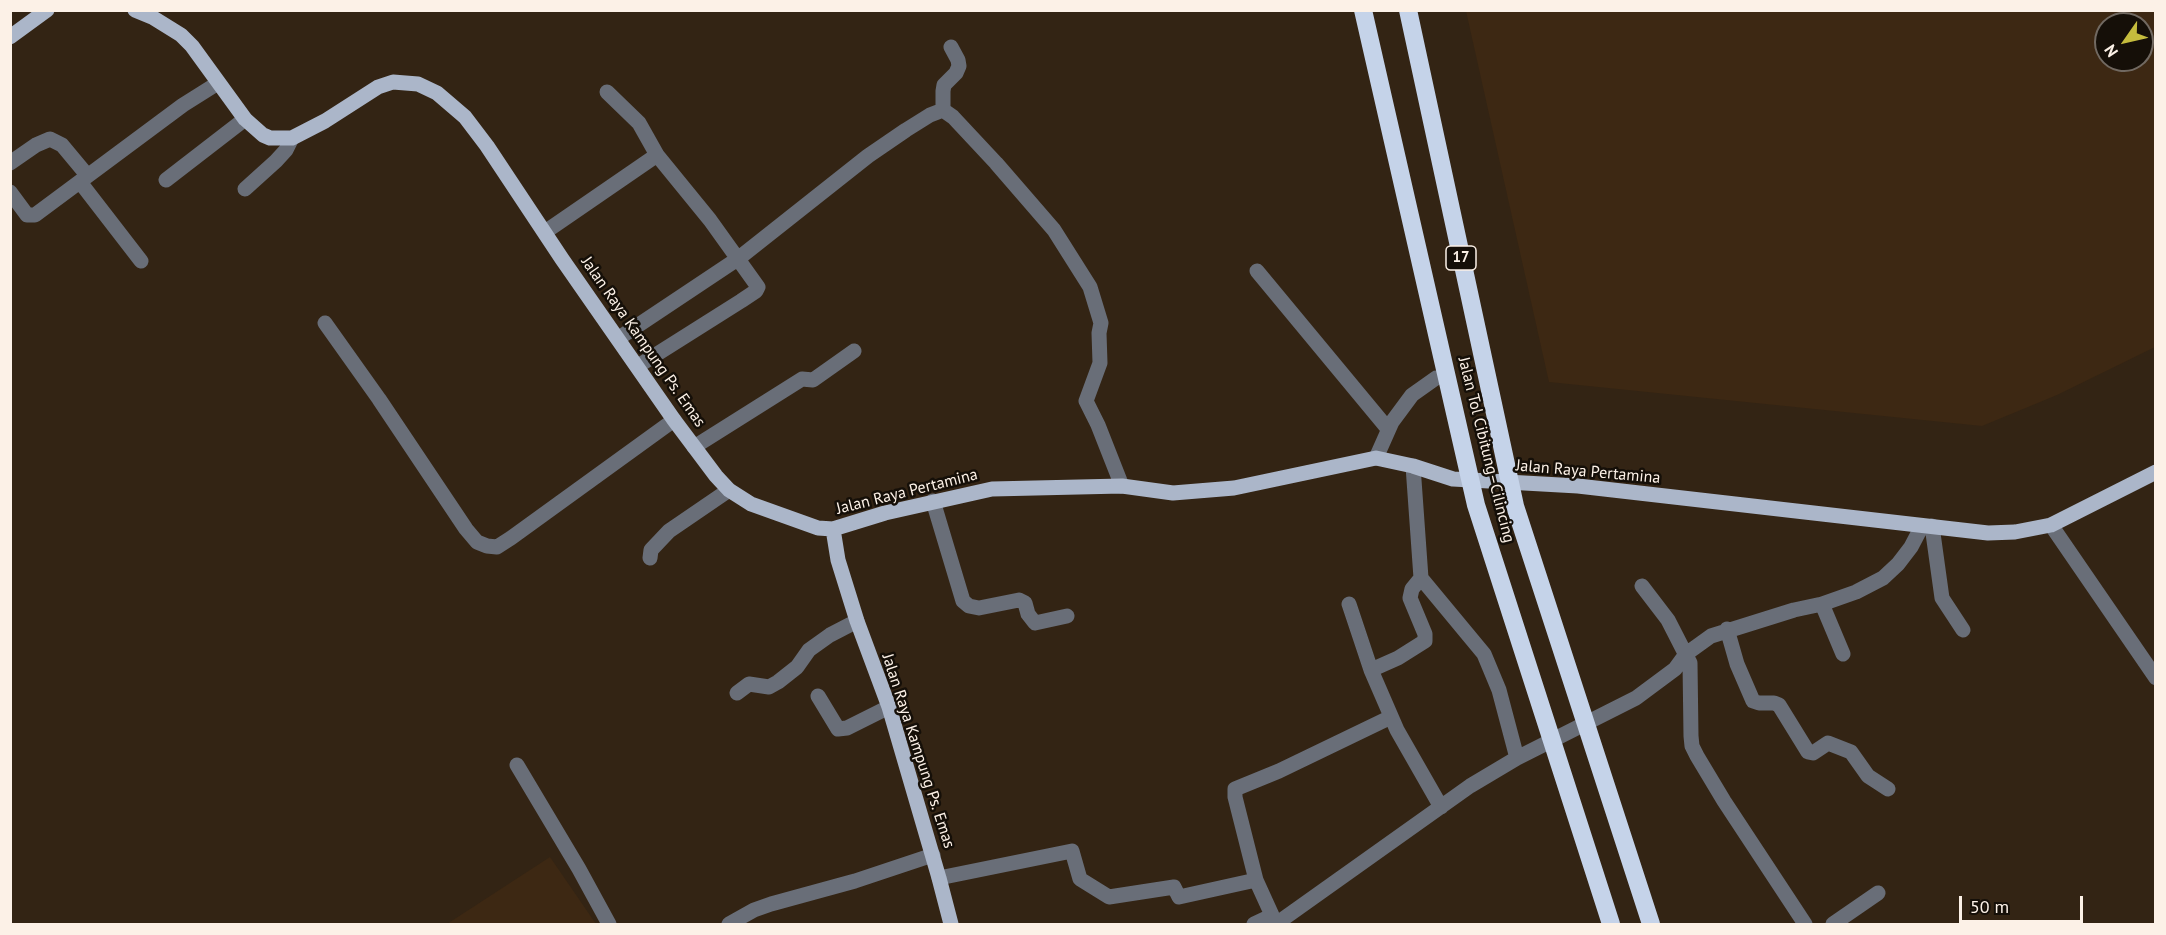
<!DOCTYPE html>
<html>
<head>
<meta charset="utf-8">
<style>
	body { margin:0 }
	#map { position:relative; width:2166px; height:935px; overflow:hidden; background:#332414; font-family:"PT Sans",sans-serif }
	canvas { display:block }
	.frame { position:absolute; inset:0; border:12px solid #fcf1e7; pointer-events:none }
	.north { position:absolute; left:2094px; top:12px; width:60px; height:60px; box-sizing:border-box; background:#150f08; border:2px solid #716961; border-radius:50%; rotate:236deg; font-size:16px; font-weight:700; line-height:24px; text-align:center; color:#fcf1e7 }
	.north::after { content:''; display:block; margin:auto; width:21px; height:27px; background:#c5bc3d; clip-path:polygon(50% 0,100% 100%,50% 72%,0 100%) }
	.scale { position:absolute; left:1959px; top:896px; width:124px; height:27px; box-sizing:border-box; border:3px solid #fcf1e7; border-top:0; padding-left:8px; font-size:18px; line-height:21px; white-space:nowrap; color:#fcf1e7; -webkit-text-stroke:4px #150f08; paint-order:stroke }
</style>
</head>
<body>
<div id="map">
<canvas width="2166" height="935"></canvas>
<div class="frame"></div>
<div class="north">N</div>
<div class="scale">50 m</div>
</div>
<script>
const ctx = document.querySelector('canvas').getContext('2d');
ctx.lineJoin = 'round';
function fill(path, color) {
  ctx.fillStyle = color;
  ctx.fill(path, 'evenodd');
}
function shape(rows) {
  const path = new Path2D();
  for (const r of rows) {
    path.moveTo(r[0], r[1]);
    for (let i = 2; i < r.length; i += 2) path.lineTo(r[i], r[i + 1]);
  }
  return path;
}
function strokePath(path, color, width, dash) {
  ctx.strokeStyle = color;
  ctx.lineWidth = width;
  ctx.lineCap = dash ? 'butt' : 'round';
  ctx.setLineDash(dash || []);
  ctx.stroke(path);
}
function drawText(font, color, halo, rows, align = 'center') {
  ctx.font = font + ' "PT Sans",sans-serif';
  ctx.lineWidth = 5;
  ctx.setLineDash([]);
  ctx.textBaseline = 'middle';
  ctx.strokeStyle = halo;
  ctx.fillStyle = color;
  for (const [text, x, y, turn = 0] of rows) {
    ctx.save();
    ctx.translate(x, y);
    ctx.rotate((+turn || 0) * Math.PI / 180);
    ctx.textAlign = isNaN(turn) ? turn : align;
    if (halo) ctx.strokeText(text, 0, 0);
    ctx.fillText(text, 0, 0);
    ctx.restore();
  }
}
const built = shape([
	[1466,11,2155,11,2155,347,2057,395,1982,426,1549,382],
	[2106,24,2142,24,2142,60,2106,60],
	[550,857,596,924,447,924]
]);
const street = shape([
	[607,92,639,123,657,155,710,220,758,287,756,291,741,301,638,366],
	[943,110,943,91,944,85,956,73,959,66,958,60,951,47],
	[10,163,36,145,50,139,62,145,87,175],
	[166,180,245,119],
	[80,182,141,261],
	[245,189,276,161,286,150,292,138],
	[10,192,27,215,35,215,183,105,218,83],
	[545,232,657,155],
	[1257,271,1388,429],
	[325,323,379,399,466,529,477,542,487,546,497,547,511,538,674,420],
	[619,338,739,258,868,156,906,130,930,115,943,110,953,117,996,163,1054,230,1090,287,1101,323,1099,333,1100,363,1086,401,1098,425,1122,486],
	[694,447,802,379,813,380,854,351],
	[1376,458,1392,422,1412,395,1436,378],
	[933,501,963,601,969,606,979,608,1019,600,1025,603,1028,614,1035,623,1067,616],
	[2051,525,2156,678],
	[1932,526,1942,598,1963,630],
	[650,558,651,550,669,531,729,490],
	[1421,578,1484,654,1499,690,1517,758],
	[1642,586,1668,620,1690,663,1691,736,1692,746,1697,756,1724,801,1805,924],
	[1349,604,1371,670,1397,730,1441,807],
	[1822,604,1843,654],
	[1727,629,1737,664,1753,701,1759,703,1774,703,1779,705,1808,752,1813,753,1828,743,1851,752,1868,776,1888,789],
	[1371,670,1398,658,1425,641,1425,634,1410,598,1412,589,1421,578,1413,466],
	[737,693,749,684,769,687,778,682,797,667,809,650,830,635,857,621],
	[818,696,838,729,847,728,889,707],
	[1391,717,1279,771,1235,789,1235,797,1256,880,1276,924,1470,786,1517,758,1636,698,1675,669,1686,654,1711,636,1794,610,1822,604,1856,592,1883,578,1898,564,1911,547,1922,526],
	[517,765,579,869,609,924],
	[939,878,1072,851,1080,879,1109,897,1174,887,1179,897,1256,880],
	[729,924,754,910,771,904,855,881,933,855],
	[1254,924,1271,916],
	[1833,924,1878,893]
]);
const primary = shape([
	[135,10,152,17,181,35,192,46,245,119,263,135,270,138,292,138,325,121,378,87,393,82,418,84,437,93,465,117,487,146,562,259,674,420,716,476,729,490,751,504,818,528,833,529,885,513,992,489,1122,486,1173,493,1234,488,1376,458,1413,466,1453,479,1578,486,1988,533,2015,532,2051,525,2156,472],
	[10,37,47,10],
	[833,529,838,560,857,621,889,707,939,878,951,924]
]);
const highwayBridge = shape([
	[1363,10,1476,505,1611,924],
	[1408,10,1515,506,1651,924]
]);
const shields = [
	[1461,258,30]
];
const shieldNames = [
	["17",1461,258]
];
const streetNames = [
	["Jalan Raya Kampung Ps. Emas",643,342,55],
	["Jalan Tol Cibitung–Cilincing",1486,450,76],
	["Jalan Raya Pertamina",1588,472,5],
	["Jalan Raya Pertamina",907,492,-14],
	["Jalan Raya Kampung Ps. Emas",918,751,72]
];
fill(built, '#3d2813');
strokePath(street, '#696e78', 15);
strokePath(primary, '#abb6c9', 15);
strokePath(highwayBridge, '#c5d3e9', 18);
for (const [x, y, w] of shields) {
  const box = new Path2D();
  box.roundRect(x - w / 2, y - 12, w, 24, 4.5);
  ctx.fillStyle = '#150f08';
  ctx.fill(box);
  strokePath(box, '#fcf1e7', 1.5);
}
drawText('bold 15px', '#fcf1e7', null, shieldNames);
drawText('16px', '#fcf1e7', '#150f08', streetNames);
</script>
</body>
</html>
